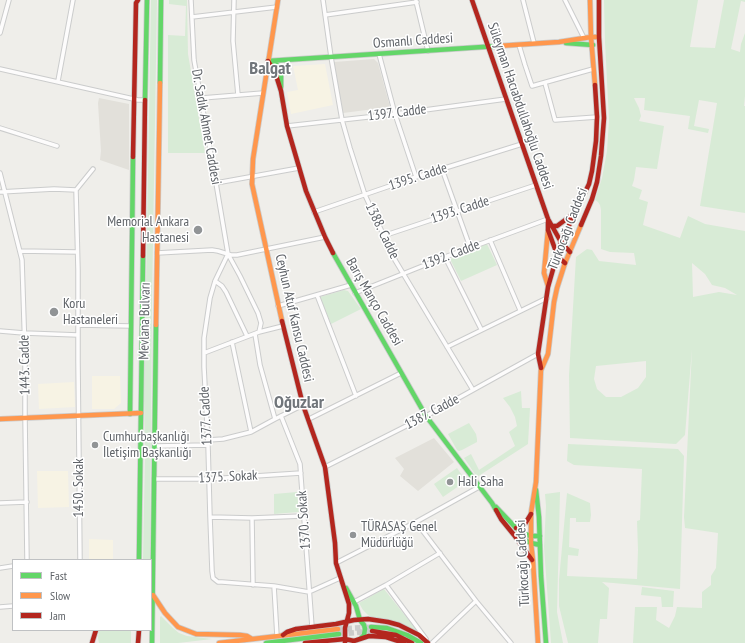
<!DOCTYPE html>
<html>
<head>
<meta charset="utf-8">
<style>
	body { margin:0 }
	#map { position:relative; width:745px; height:643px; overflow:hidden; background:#efeeea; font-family:"PT Sans Narrow",sans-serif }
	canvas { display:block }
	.legend { position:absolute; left:12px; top:559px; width:140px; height:72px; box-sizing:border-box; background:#fff; border:1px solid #bfc1c3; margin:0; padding:5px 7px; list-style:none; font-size:12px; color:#5f6368 }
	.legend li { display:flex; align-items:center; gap:8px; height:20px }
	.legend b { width:20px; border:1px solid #bfc1c3 }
</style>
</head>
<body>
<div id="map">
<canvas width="745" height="643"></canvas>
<ul class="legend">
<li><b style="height:5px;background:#63d668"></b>Fast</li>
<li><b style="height:5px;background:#ff974d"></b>Slow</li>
<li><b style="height:5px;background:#b3261e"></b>Jam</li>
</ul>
</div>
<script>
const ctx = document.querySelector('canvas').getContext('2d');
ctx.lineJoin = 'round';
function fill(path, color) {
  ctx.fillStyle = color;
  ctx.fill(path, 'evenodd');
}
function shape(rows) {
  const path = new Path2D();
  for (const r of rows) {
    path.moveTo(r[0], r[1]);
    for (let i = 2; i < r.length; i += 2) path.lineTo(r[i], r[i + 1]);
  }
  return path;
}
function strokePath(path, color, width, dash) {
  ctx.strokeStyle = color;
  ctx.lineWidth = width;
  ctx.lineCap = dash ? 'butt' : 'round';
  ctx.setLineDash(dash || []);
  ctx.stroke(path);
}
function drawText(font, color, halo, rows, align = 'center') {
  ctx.font = font + ' "PT Sans Narrow",sans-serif';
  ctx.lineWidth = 3;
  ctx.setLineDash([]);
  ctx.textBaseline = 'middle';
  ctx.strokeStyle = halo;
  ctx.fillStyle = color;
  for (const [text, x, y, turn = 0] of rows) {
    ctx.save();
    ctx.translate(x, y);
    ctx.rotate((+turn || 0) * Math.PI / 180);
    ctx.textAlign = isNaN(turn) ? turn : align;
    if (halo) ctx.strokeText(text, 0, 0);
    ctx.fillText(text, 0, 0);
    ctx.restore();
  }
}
const commercial = shape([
	[325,64,333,105,291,114,287,92,298,90,293,66],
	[92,376,120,376,121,403,114,409,92,409],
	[74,382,75,407,39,409,38,384],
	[37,471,68,471,69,507,38,508],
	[89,539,113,540,113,560,89,560]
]);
const education = shape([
	[374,59,378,63,390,107,343,113,334,62],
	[99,98,129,104,129,170,100,160,101,151,98,103],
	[434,438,454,462,418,491,400,476,404,469,395,458]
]);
const green = shape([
	[151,0,157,0,152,302,150,560,143,560,145,455,144,400],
	[169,0,187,0,188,54,205,153,168,153,168,35,185,36,186,6,169,4],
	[604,0,698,0,690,47,715,48,724,0,745,0,745,2,741,1,731,49,740,52,741,44,745,33,745,96,744,106,745,106,745,213,700,206,717,103,699,100,694,126,709,129,708,133,688,129,690,116,644,110,645,98,634,98,639,108,641,116,639,121,664,126,657,169,636,167,634,180,632,186,642,190,639,199,648,202,643,225,680,238,688,216,705,224,745,231,745,643,633,643,635,607,657,607,656,620,669,628,675,616,677,607,702,608,702,592,711,585,711,576,716,568,718,533,685,528,684,517,692,349,685,435,676,444,570,438,569,375,576,257,587,249,592,250,599,261,636,265,634,253,610,252,601,249,601,210,600,205,598,202,595,200,602,178,607,151,609,120,605,42],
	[692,263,705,274,712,285,725,288,737,295,719,292,693,297],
	[646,361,646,377,638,388,621,397,606,397,597,389,594,379,596,366],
	[487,244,497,265,461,281,450,259],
	[344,290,348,291,361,309,331,324,320,297],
	[521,391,522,408,530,408,528,444,477,477,464,458,471,454,479,470,515,446,509,432,517,426,515,417,510,407,503,398],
	[469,423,476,434,477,439,477,442,462,450,459,451,457,450,448,434],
	[568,444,678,449,684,456,680,589,602,582,609,588,607,619,600,619,598,643,568,643,559,606,559,580,567,493,590,503,591,515,590,522,576,522,576,518,570,518,569,547,579,549,578,556,568,555,567,576,637,579,638,550,637,521,640,520,642,469,574,465,567,461],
	[457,468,466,481,443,497,434,484],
	[297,492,299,512,274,514,274,494],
	[560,492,557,612,563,643,551,643,544,547,546,506,545,494],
	[642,587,674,591,673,607,662,607,661,597,641,595],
	[384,589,419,633,373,618,368,615,363,610,359,603],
	[161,616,173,628,179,633,187,636,212,639,178,643,160,643,160,617],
	[99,630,131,630,131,643,99,643,98,638]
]);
const primaryTunnel = shape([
	[338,629,371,627],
	[340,634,372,631]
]);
const street = shape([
	[191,0,194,60,216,183,228,254,240,276,258,313,261,323,259,332],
	[234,0,233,41,238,95],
	[323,0,331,57,342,120,350,148,365,195,395,260,473,390],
	[523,0,534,43],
	[565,0,584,38],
	[416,1,428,51],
	[325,15,417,2],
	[192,17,277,7],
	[0,33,9,0],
	[519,45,525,65,532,86,593,69],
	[379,54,395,114,416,177],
	[0,69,138,100,145,100],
	[58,81,73,0],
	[545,83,555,120,597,117],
	[202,98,263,93],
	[287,126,395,114,506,99],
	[0,128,57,146],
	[442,169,470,247],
	[0,173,22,260,25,353,25,417,27,560],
	[216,183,299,168],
	[76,190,93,169],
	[0,192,54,189,76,190,78,270,78,361,80,560],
	[314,212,416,177,522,144],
	[383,236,536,185],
	[490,240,520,310],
	[20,251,77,252],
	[157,253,212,250,218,251,231,255,237,255,325,237],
	[228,254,215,281,210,298,204,338,204,367,208,445,210,517,212,571,213,578,218,582,222,582,274,586,309,592,340,578],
	[445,257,481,329],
	[215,281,222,286,226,292,247,336],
	[355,293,445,257,548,219],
	[317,295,356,396],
	[278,306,351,285],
	[78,325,131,326],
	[0,331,24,333,78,335],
	[255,334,260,365,275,419],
	[232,342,251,432],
	[447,347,547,298],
	[204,353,259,332,283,326],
	[281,416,300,464,312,627],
	[309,419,401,373],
	[208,440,223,439,251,432,275,419,303,405],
	[155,446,208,445],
	[325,467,426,416,538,354],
	[154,479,209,479,301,473],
	[0,503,27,502],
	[210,517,252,518,303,516],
	[252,518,253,585],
	[416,522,476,601,511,643],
	[336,563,416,522,479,487],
	[0,568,13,566],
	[274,586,277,636],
	[354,602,386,585],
	[0,607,13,606],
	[426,639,386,585,440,553],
	[432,643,476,601]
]);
const fast = shape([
	[566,43,593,45],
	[268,61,498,46],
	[270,62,277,65,279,69,281,74,281,87],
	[160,83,161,0],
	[145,100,147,0],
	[333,253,426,416,492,503,496,510],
	[130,414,133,157],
	[536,490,539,517,541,576,546,643],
	[496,507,516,528,525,534,531,536,540,536],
	[516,536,531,543,540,545],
	[139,560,143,256],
	[346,588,356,606,360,620,364,625,365,629,364,635,361,638],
	[371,627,387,628,407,635,421,643],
	[152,643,156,325],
	[266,643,339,634]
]);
const slow = shape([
	[278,0,253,159,252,184,282,321],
	[590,0,591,37,595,85],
	[498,46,559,42,591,37,599,37],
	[548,230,544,273,548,286],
	[156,325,160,83],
	[541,370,548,354,554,302,557,288,565,263,581,225],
	[0,419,141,413],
	[153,595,165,613,178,627,196,634,240,635,247,636,252,639],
	[219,643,338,629],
	[538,643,533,561,531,543,531,513,536,482,541,368]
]);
const jam = shape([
	[472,0,548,219,561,242,570,252],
	[268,61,275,72,281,91,287,126,306,191,325,237,333,253],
	[133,157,136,3,138,0],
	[548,219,548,230,558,257,565,263],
	[581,225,592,199,597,182,601,156,604,118,599,37,599,0],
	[553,226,557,226,576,212],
	[143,256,145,100],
	[282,321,303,405,325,467,335,543,336,563,349,604,349,613,345,628,345,643],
	[541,368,538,354,548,287,554,266,558,257,561,242,589,184,592,171,596,141,597,117,595,85],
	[496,510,501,519,514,535,532,560],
	[516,528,523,527,531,514],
	[372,631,396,635,412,643],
	[283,635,287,632,296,629,336,624,354,620,368,619,388,622,399,625,419,635,428,643],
	[92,643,96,630],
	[138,643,139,630],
	[305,643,345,639,354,641,369,636,386,637,404,643]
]);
const markers = [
	[198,230,5,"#919496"],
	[54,312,5,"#919496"],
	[95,445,4,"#919496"],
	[450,482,4,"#919496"],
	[353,535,4,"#919496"]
];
const streetNames = [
	["Osmanlı Caddesi",413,41,-4],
	["Süleyman Hacıabdullahoğlu Caddesi",520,106,71],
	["1397. Cadde",397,113,-7],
	["Dr. Sadık Ahmet Caddesi",206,127,80],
	["1395. Cadde",418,177,-18],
	["1393. Cadde",460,210,-18],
	["Türkocağı Caddesi",568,229,-69],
	["1388. Cadde",382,231,64],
	["1392. Cadde",451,255,-21],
	["Barış Manço Caddesi",374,302,60],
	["Ceyhun Atuf Kansu Caddesi",294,318,77],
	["Mevlana Bulvarı",145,321,-89],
	["1443. Cadde",25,365,-91],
	["1387. Cadde",432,412,-28],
	["1377. Cadde",206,416,-93],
	["1375. Sokak",228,477,-3],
	["1450. Sokak",79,488,-90],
	["1370. Sokak",304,520,-94],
	["Türkocağı Caddesi",523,563,-93]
];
const poiNames = [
	["Memorial Ankara",189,222,"right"],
	["Hastanesi",189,238,"right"],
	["Koru",63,304],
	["Hastaneleri",63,320],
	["Cumhurbaşkanlığı",103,437],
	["İletişim Başkanlığı",103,453],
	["Hali Saha",458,482],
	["TÜRASAŞ Genel",361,527],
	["Müdürlüğü",361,543]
];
const districtNames = [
	["Balgat",270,69],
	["Oğuzlar",299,403]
];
fill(commercial, '#f7f3e4');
fill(education, '#e2e0da');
fill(green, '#d8ebd6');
strokePath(primaryTunnel, '#cbcbca', 5.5, [5.5, 3]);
strokePath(street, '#cbcccc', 5.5);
strokePath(fast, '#cacacb', 6);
strokePath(slow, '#cacacb', 6);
strokePath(jam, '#cacacb', 6);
strokePath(street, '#fdfcfc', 3.5);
strokePath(fast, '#63d668', 4.5);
strokePath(slow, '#ff974d', 4.5);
strokePath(jam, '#b3261e', 4.5);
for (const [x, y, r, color] of markers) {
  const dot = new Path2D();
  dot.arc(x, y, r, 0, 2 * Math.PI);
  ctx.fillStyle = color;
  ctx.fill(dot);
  strokePath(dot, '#fff', 1.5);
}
drawText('14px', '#5f6368', '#fff', streetNames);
drawText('14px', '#5f6368', '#fff', poiNames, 'left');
drawText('bold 18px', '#70757a', '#fff', districtNames);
</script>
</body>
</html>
